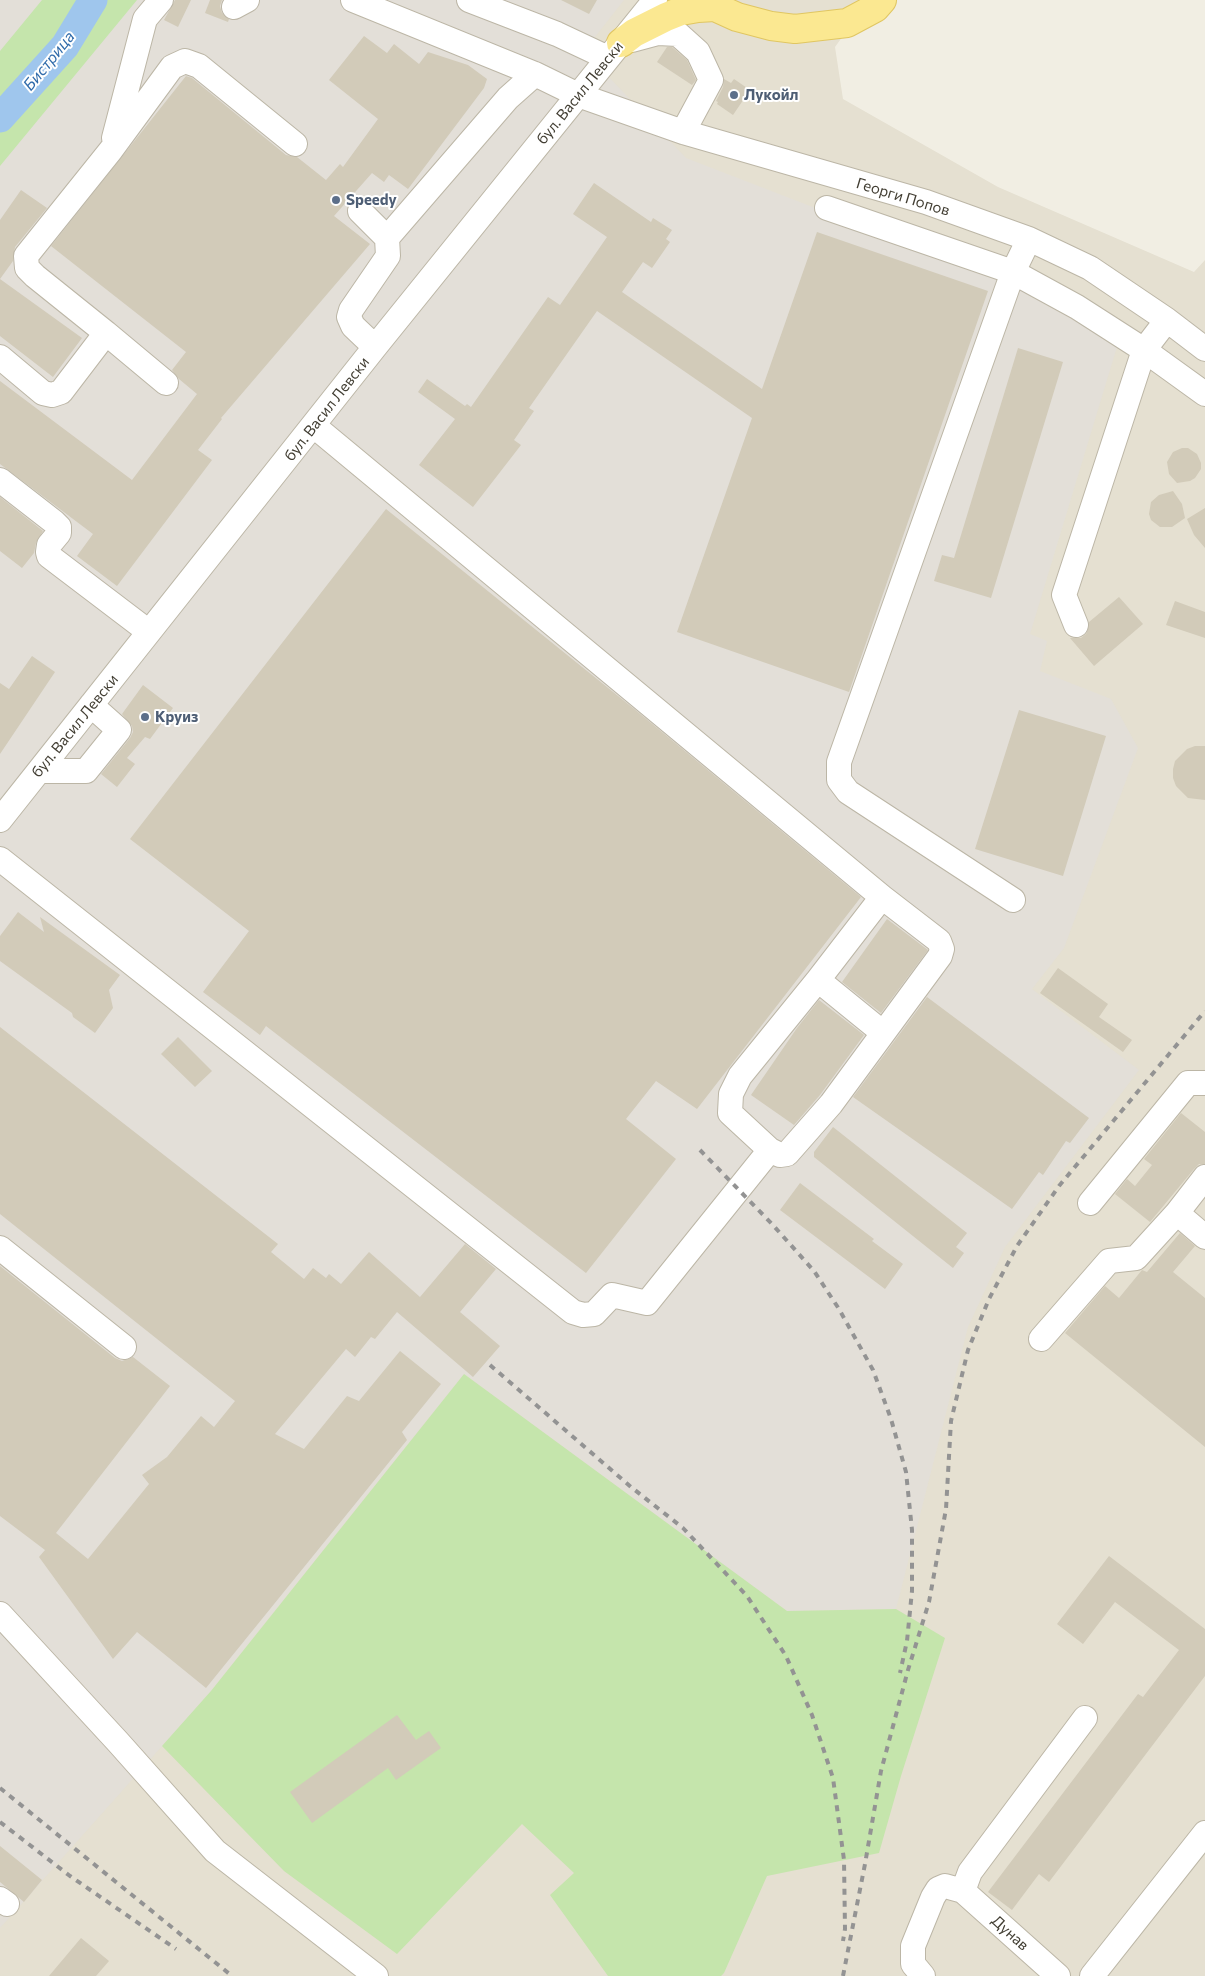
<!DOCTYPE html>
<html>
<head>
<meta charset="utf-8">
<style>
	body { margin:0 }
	canvas { display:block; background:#f1eee3 }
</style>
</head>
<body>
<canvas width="1205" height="1976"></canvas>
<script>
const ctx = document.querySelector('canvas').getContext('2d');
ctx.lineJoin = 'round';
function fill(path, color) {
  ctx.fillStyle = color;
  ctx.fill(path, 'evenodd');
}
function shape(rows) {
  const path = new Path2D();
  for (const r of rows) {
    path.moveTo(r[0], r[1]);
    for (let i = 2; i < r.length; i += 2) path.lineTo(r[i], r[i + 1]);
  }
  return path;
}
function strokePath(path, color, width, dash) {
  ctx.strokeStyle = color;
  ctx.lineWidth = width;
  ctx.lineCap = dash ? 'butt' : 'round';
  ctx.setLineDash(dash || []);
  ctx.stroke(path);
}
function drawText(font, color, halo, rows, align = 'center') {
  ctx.font = font + ' Commissioner,sans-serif';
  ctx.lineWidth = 4;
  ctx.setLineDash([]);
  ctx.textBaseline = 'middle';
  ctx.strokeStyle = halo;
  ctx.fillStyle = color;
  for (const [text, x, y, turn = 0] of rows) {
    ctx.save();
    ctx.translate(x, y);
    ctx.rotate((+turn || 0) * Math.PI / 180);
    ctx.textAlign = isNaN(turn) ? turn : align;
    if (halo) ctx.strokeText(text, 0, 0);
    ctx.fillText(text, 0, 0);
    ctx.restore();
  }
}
const residential = shape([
	[0,0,869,0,835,47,843,99,998,187,1194,272,1205,260,1205,1976,0,1976]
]);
const industrial = shape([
	[0,0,624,0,584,51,686,158,1123,327,1030,634,1047,641,1040,671,1111,699,1138,748,1064,948,1032,989,1139,1070,1005,1247,968,1327,896,1609,787,1611,464,1374,211,1691,0,1928]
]);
const green = shape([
	[42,0,137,0,0,166,0,51],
	[464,1374,787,1611,896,1609,945,1638,901,1776,879,1853,767,1876,724,1973,721,1976,608,1976,550,1895,574,1873,522,1824,397,1954,284,1871,162,1746,211,1691]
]);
const river = shape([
	[0,118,65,46,93,0]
]);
const building = shape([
	[175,0,191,0,178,27,164,20],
	[210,0,222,0,220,6,222,13,229,19,228,22,205,13],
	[561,0,597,0,589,14],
	[364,36,387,53,394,44,419,64,428,52,468,65,487,79,484,88,408,189,389,175,384,182,372,173,334,216,370,244,221,418,222,419,198,450,212,460,117,586,77,556,93,534,0,464,0,381,132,480,197,394,179,379,172,370,186,352,51,246,186,76,192,78,286,155,297,157,326,180,340,164,343,167,378,119,329,80],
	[667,47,672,47,687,60,696,80,692,85,657,62],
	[724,79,731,83,734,79,750,90,733,115,717,104,718,102,716,101,723,87],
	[594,183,651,222,653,218,672,230,666,239,670,242,652,268,643,262,622,292,762,389,817,232,988,291,849,692,677,632,752,418,597,311,529,408,534,411,514,440,521,445,473,507,419,465,455,419,418,392,427,379,465,406,467,404,471,407,548,297,560,305,607,237,573,214],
	[21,190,47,208,15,247,13,261,0,279,82,338,53,377,0,336,0,220],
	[1018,348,1063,362,991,598,934,581,942,555,954,558],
	[1182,448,1188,448,1197,454,1201,463,1201,469,1195,478,1190,481,1177,483,1169,474,1167,462,1173,452],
	[1173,491,1182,504,1185,518,1172,527,1160,527,1151,520,1149,514,1151,502,1159,495],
	[0,497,43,531,36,543,34,553,22,568,0,551],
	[1205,508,1205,548,1194,535,1187,519],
	[386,509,633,708,861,897,697,1109,656,1081,626,1119,676,1159,586,1273,266,1026,260,1035,203,992,249,931,130,839],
	[1119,597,1143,624,1094,666,1070,638,1081,638,1086,634,1089,627,1089,622],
	[1175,601,1205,612,1205,638,1166,625],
	[32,656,55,672,0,754,0,683,9,689],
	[143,685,173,708,150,739,145,737,127,758,135,764,117,787,101,774,130,738,133,732,132,726,122,714],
	[1019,710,1106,736,1063,876,975,849],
	[1195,746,1205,746,1205,800,1188,798,1176,786,1173,778,1173,769,1175,761,1187,749],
	[18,912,44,932,40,917,120,975,109,990,113,1008,95,1033,73,1017,72,1013,0,961,0,936],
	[887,919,928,950,881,1013,842,982],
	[1058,968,1108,1004,1099,1017,1132,1040,1123,1052,1040,993],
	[927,997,1089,1118,1070,1143,1066,1141,1043,1175,1039,1172,1012,1209,853,1097],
	[819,1000,864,1035,820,1095,794,1125,751,1095,797,1028],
	[0,1027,278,1244,271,1252,304,1279,313,1268,326,1278,329,1274,341,1284,369,1252,420,1297,465,1244,496,1269,460,1312,500,1346,473,1377,397,1312,375,1339,371,1337,355,1357,346,1349,275,1434,304,1449,347,1396,359,1401,400,1351,441,1384,402,1432,407,1440,206,1688,137,1632,113,1659,39,1557,45,1550,0,1516,0,1266,115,1358,122,1361,133,1357,170,1386,56,1533,88,1559,149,1484,142,1475,167,1457,201,1416,214,1427,235,1401,0,1214],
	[178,1037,212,1071,195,1087,161,1054],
	[1181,1113,1205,1132,1205,1164,1199,1164,1194,1169,1150,1222,1115,1194,1127,1179,1135,1186,1152,1165,1144,1159],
	[833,1127,967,1233,956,1247,964,1253,953,1268,814,1157,814,1152],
	[800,1183,874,1239,872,1241,903,1264,885,1289,780,1210],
	[1180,1233,1195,1246,1173,1272,1205,1298,1205,1447,1065,1333,1105,1286,1119,1298,1142,1270,1147,1272],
	[1109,1556,1205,1629,1205,1676,1049,1882,1039,1874,1012,1910,988,1892,1138,1694,1143,1697,1179,1650,1115,1602,1083,1644,1057,1624],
	[397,1715,416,1740,429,1731,441,1748,396,1780,388,1768,312,1823,290,1792],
	[0,1846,42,1880,24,1902,0,1882],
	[81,1938,109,1961,96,1976,49,1976]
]);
const minor = shape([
	[353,0,535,74,578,95,683,132,926,202,1029,239,1090,268,1167,320,1205,349],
	[469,0,557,34,608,58],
	[234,7,247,0],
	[632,40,658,33,678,34,698,52,711,80,683,132],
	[114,138,145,19,161,0],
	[827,208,1013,272,839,762,839,780,848,792,1013,900],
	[360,211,387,238,388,256,351,310,349,317,353,326,375,347],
	[387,238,508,98,535,74],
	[1029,239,1013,272,1077,307,1144,350,1064,595,1076,625],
	[1167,320,1144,350,1205,394],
	[106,333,166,383],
	[0,357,43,393,52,395,61,392,106,333,35,276,27,268,26,256,111,150,172,67,185,61,199,66,295,144],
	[0,480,54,522,59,527,59,533,49,545,48,552,49,556,149,632],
	[39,771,86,771,119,730,91,705],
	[0,820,375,347,655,0],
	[0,859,573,1312,583,1315,594,1314,612,1295,647,1303,770,1150,730,1113,731,1094,740,1076,818,980,882,897,314,426],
	[818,980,882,1032],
	[770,1150,780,1155,787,1154,831,1104,940,956,942,949,939,941,882,897],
	[1090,1203,1188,1083,1205,1083],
	[1177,1213,1205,1237],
	[0,1248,124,1347],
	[1041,1339,1109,1261,1136,1258,1177,1213,1205,1177],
	[0,1614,118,1742,215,1851,376,1976],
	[963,1891,970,1872,1085,1718],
	[0,1899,7,1904],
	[923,1976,913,1964,913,1946,933,1897,938,1889,945,1886,963,1891,1058,1976],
	[1092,1976,1205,1833]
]);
const major = shape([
	[621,43,634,33,666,17,681,11,698,8,715,7,737,17,771,26,795,29,847,23,875,8,882,0]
]);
const rail = shape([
	[700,1150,772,1224,814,1271,839,1309,873,1370,891,1419,906,1472,912,1530,912,1591,907,1641,900,1673],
	[490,1365,631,1487,683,1528,747,1596,786,1656,812,1715,833,1778,844,1860,845,1929,843,1941],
	[0,1788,232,1976],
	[0,1822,70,1876,176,1949],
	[843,1976,865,1864,881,1771,908,1670,929,1602,946,1509,951,1421,968,1350,989,1299,1017,1246,1059,1186,1205,1011]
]);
const markers = [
	[734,95,5,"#5c6f8a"],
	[336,200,5,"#5c6f8a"],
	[145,717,5,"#5c6f8a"]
];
const streetNames = [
	["бул. Васил Левски",580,93,-51],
	["Георги Попов",903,197,17],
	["бул. Васил Левски",327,409,-52],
	["бул. Васил Левски",75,726,-51],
	["Дунав",1010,1933,42]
];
const serviceNames = [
	["Лукойл",744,95],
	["Speedy",346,200],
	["Круиз",155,717]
];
const waterNames = [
	["Бистрица",49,61,-51]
];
fill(residential, '#e5e0d1');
fill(industrial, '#e3dfd8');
fill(green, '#c5e5ac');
strokePath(river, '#9fc6ed', 29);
fill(building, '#d2cbb9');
strokePath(minor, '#bcb6a6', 26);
strokePath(major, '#e0c662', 30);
strokePath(minor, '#fff', 24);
strokePath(major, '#fbe891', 28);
strokePath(rail, '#939393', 4, [6, 6]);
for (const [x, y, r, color] of markers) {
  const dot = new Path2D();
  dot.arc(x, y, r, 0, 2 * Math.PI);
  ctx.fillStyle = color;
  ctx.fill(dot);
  strokePath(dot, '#fff', 2);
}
drawText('15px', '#423e33', '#fff', streetNames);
drawText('bold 15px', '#4e5e75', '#fff', serviceNames, 'left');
drawText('italic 16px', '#306baa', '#fff', waterNames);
</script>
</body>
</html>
